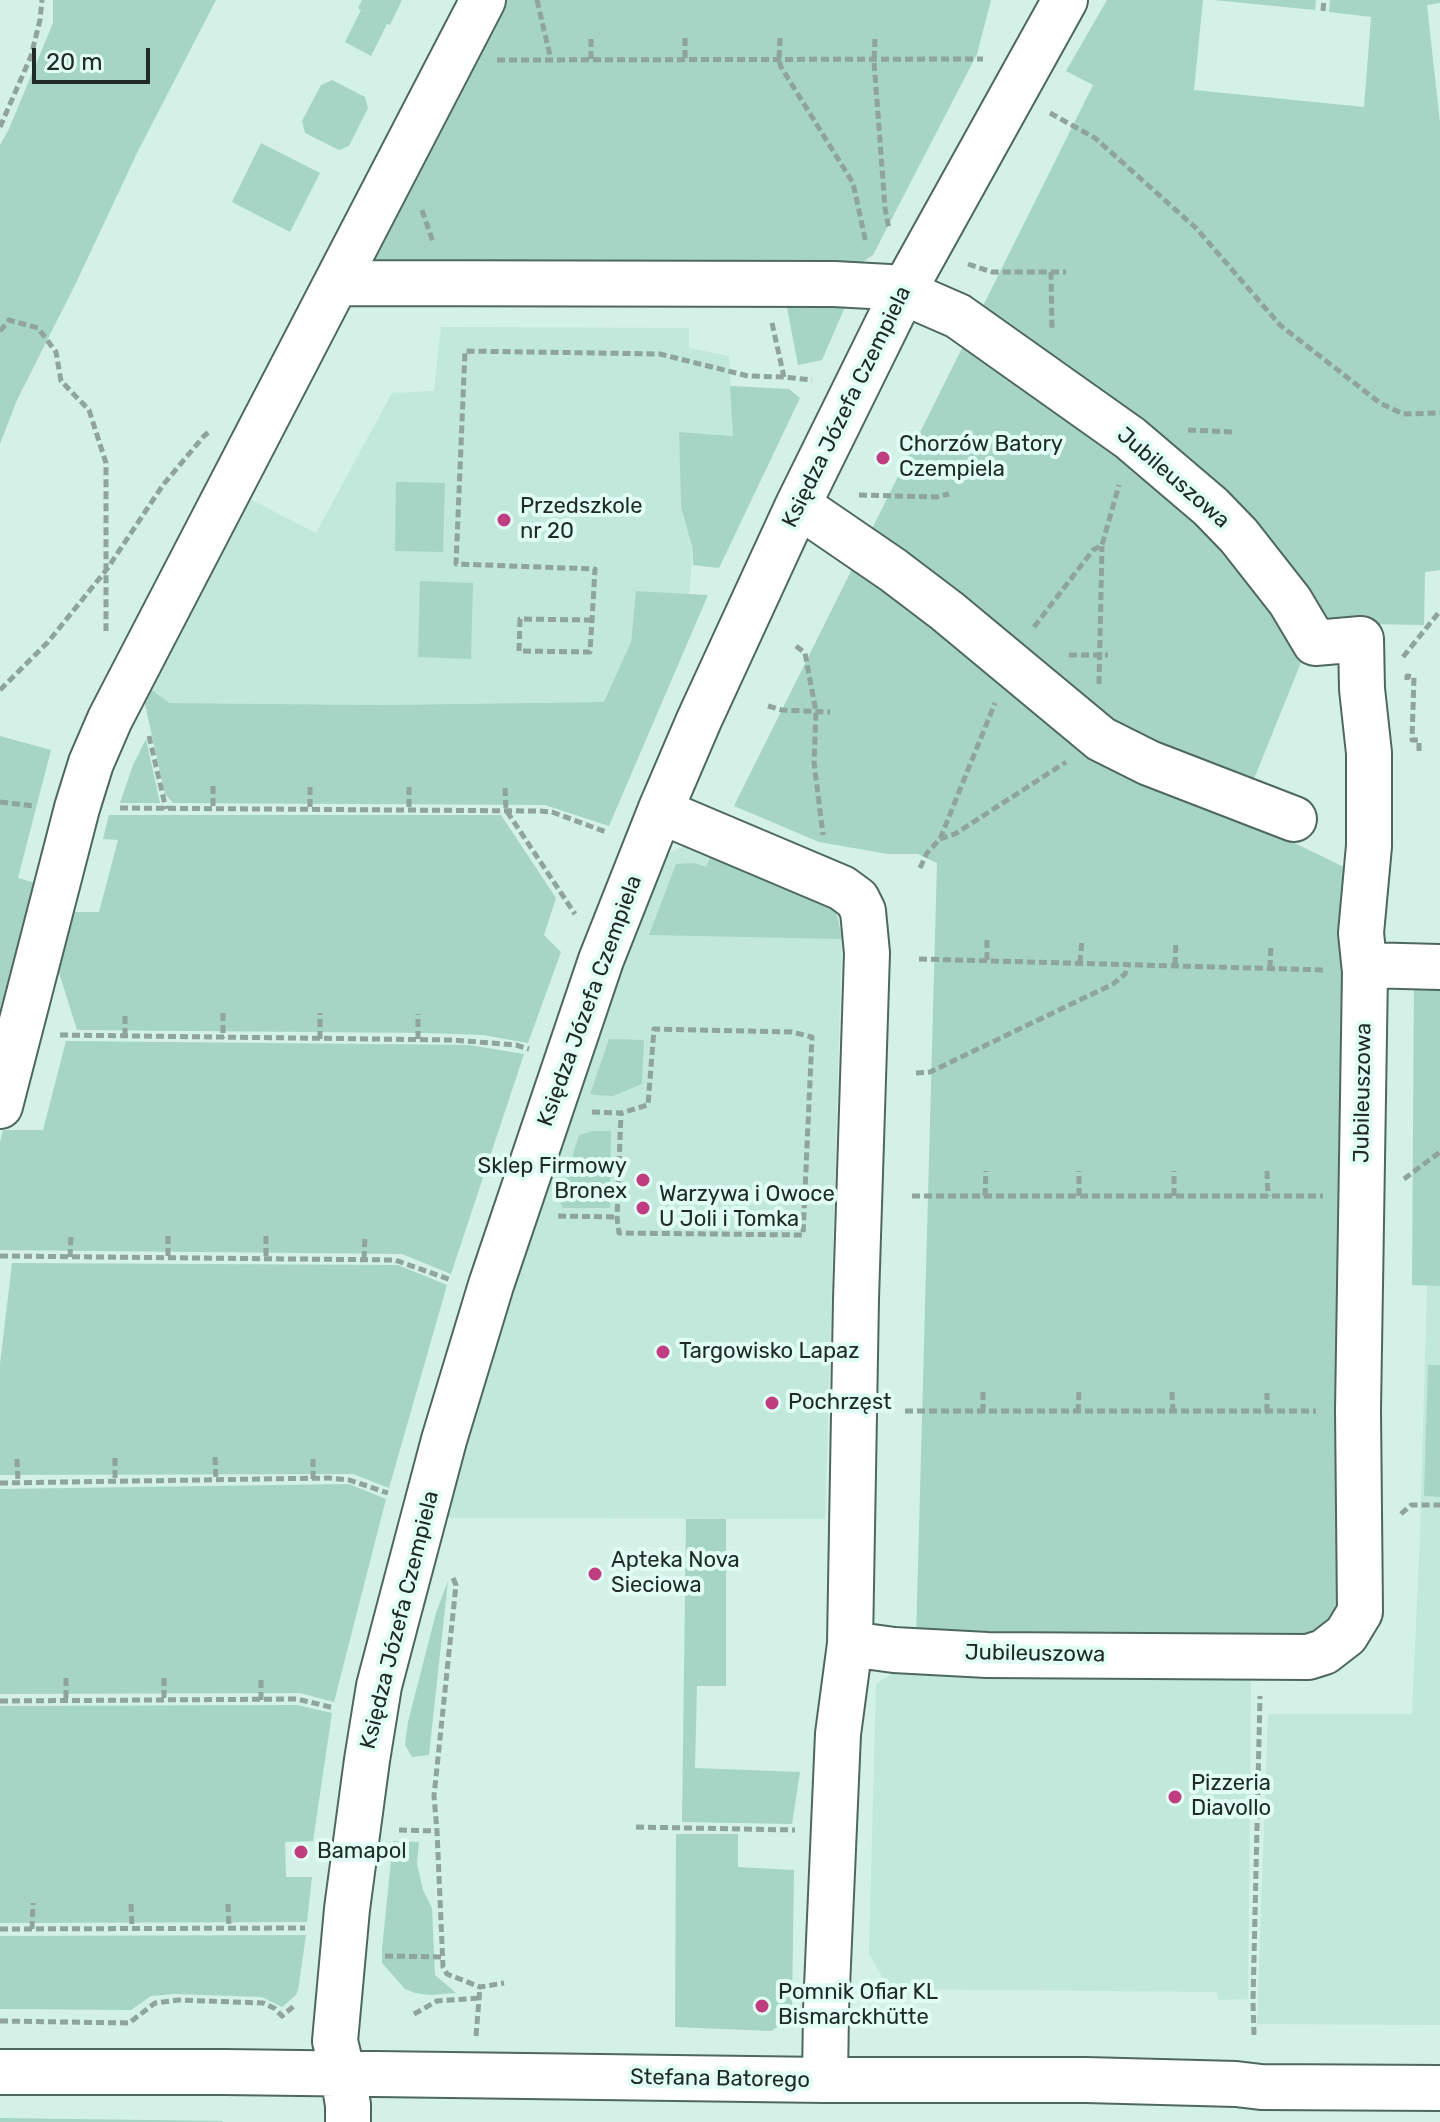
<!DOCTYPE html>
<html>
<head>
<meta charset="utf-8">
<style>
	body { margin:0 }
	#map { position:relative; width:1440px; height:2122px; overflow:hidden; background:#d3f1e6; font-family:Rubik,sans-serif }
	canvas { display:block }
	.scale { position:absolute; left:32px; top:48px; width:118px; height:36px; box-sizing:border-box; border:4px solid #202b28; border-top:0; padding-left:10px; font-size:24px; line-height:28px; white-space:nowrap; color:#202b28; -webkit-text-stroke:6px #e0fef4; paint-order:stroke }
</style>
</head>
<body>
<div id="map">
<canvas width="1440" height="2122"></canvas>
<div class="scale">20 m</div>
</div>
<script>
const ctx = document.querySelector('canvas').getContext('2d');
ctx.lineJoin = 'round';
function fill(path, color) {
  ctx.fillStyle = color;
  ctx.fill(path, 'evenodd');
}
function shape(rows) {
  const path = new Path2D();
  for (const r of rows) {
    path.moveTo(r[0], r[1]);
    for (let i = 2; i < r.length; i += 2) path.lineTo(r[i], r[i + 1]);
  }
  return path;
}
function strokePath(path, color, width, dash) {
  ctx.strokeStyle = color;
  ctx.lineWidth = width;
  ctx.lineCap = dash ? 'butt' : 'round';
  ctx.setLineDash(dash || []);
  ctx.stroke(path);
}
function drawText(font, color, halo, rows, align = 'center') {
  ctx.font = font + ' Rubik,sans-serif';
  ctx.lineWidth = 8;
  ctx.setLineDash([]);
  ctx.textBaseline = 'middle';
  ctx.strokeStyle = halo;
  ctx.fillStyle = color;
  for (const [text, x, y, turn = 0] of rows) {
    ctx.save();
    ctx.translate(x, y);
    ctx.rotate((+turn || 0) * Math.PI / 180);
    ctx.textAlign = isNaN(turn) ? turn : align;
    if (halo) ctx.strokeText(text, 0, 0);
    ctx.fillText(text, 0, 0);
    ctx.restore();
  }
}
const built = shape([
	[441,327,689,328,689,348,729,356,733,436,679,432,681,507,693,550,689,594,636,591,631,642,605,702,379,705,170,703,140,682,238,493,316,533,392,393,434,391],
	[684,846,699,847,828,902,837,915,842,933,825,1519,444,1518,481,1386,552,1161,608,1001,657,871,671,852],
	[1427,1286,1440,1286,1440,2025,1257,2024,1268,1714,1412,1714,1420,1536],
	[893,1673,1251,1674,1248,1999,1218,2000,1217,1993,1214,1992,889,1989,869,1953,876,1684]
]);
const green = shape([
	[53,0,216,0,137,153,75,285,17,400,0,444,0,145,8,131,53,23],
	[362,0,402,0,390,25,387,24,371,56,345,42,361,10,358,8],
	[494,0,991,0,977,54,873,255,857,266,362,266],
	[1107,0,1203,0,1194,90,1364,107,1371,17,1329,12,1330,0,1440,0,1440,3,1427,5,1440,123,1440,570,1425,572,1424,625,1317,623,1239,816,1350,870,1345,1589,1332,1622,1316,1631,1298,1637,916,1640,937,863,918,854,888,854,819,842,734,806,1093,85,1066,71],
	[1214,0,1316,0,1315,10],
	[332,80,365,97,368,108,349,146,339,150,305,133,302,121,321,85],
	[261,143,320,173,290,232,232,202],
	[784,292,848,300,822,360,798,365],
	[730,386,789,389,800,398,719,568,693,565,693,550,681,507,679,432,733,436],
	[396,482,445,483,443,552,395,551],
	[420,581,473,583,471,659,418,657],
	[636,591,708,595,609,826,545,805,173,803,165,794,140,682,170,703,379,705,604,702,631,642],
	[0,736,51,750,18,878,43,885,0,1060],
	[146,739,160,803,120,803,133,765],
	[109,815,501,815,556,898,544,935,561,952,528,1043,483,1035,425,1033,77,1030,50,944,59,912,99,912,118,840,103,839],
	[712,853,828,902,837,915,842,939,649,935,676,864,694,863,706,867],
	[1414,977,1440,977,1440,1286,1412,1285],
	[609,1039,644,1040,642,1084,613,1096,595,1095,590,1094],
	[66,1041,469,1045,524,1054,451,1274,402,1254,0,1250,0,1142,3,1130,43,1130],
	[594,1131,611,1131,610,1208,563,1208,559,1199,579,1135],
	[12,1263,398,1265,447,1285,389,1488,353,1474,0,1475,0,1364],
	[1428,1365,1440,1365,1440,1497,1424,1496],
	[349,1484,386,1499,334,1702,300,1693,0,1694,0,1489],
	[686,1519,726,1519,726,1686,697,1686,695,1768,800,1772,792,1824,682,1822],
	[448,1581,429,1755,412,1757,405,1745,408,1722,436,1613],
	[297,1705,332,1713,313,1841,285,1842,286,1877,312,1877,307,1922,0,1923,0,1706],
	[676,1834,738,1834,738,1867,794,1870,792,2008,786,2022,771,2031,675,2027],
	[393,1841,419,1842,417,1864,423,1890,432,1908,435,1975,456,1993,429,1995,415,1993,405,1989,382,1963,382,1949],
	[306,1935,298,1990,296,1995,282,2007,262,1997,175,1994,151,1996,131,2010,0,2009,0,1936],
	[0,2118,222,2121,223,2122,0,2122]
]);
const path = shape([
	[537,0,551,60],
	[1323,11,1324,0],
	[685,38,685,60],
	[780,38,779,60,781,67,853,183,866,243],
	[591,39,591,60],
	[875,39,874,61,885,208,889,229],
	[497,60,983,59],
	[1050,113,1095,138,1196,228,1280,325,1380,403,1403,414,1440,413],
	[0,127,31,56,40,20,42,0],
	[422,210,433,242],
	[968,264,992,272,1051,272,1052,330],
	[1051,272,1066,272],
	[772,323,784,377],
	[0,331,9,320,38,328,56,352,61,381,89,410,106,463,106,631],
	[1188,430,1234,432],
	[859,495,936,497,949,494],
	[592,620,520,619,519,651,590,652,592,620,595,569,456,564,465,351,660,354,748,376,784,377,812,380],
	[1034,627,1093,550,1102,545,1119,485],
	[796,646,805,653,816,712,814,762,823,835],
	[1069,655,1108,655],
	[1403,657,1440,611],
	[1407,680,1407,676,1414,677,1412,740,1419,740,1419,754],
	[1099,684,1102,546],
	[0,690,48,642,107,569,163,485,204,436,210,431],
	[768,706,782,710,830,712],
	[149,736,166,809],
	[213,786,213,809],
	[310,787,310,810],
	[409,787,409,810],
	[505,788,506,810,575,914],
	[0,802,34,806],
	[120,808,540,811,552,812,606,832],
	[940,839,955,834,1066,762],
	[920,868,927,853,940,839,995,703],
	[919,959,1325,970],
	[987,960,987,937],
	[1080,963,1082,939],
	[1175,965,1176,941],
	[1270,968,1271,944],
	[223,1013,223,1038],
	[60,1035,452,1040,516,1045,529,1049],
	[125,1036,125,1012],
	[320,1039,320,1013],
	[418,1039,418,1014],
	[916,1073,930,1072,1113,984,1125,974,1128,964],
	[592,1112,621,1113,617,1217,619,1233,803,1235,812,1037,792,1032,654,1029,648,1105,621,1113],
	[1267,1171,1268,1196],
	[1404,1179,1440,1152],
	[912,1196,1323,1196],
	[985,1196,986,1171],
	[1079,1196,1079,1171],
	[1174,1196,1174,1171],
	[558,1216,617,1217],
	[168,1236,168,1258],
	[266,1236,266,1259],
	[0,1256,395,1260,451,1280],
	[70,1257,71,1236],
	[364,1259,365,1237],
	[1172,1392,1173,1412],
	[905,1411,1316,1411],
	[983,1412,983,1391],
	[1078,1412,1079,1391],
	[1267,1412,1267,1393],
	[215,1457,216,1480],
	[115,1458,115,1481],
	[17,1459,18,1482],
	[313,1479,313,1458],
	[0,1483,329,1478,349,1480,388,1493],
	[1401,1514,1411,1505,1440,1505],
	[453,1578,456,1585,434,1796,437,1831,443,1967,447,1974,480,1987,504,1983],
	[66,1678,66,1700],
	[164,1678,164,1700],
	[261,1700,261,1678],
	[0,1701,297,1699,334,1708],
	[636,1827,795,1830],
	[399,1830,437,1831],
	[131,1904,132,1928],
	[228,1904,229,1927],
	[0,1929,305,1928],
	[32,1929,33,1903],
	[385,1956,443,1957],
	[414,2014,437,2001,480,1998],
	[0,2021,129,2023,155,2003,178,2000,263,2003,274,2008,282,2016,295,2005],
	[1254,2035,1253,2002,1260,1696],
	[476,2036,480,1987]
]);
const minor = shape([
	[337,283,834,284,889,287,903,292,958,316,1130,438,1211,507,1239,536,1290,601,1315,643,1361,639,1362,689,1369,753,1369,846,1361,933,1365,972,1358,1410,1360,1612,1346,1635,1324,1652,1308,1657,987,1655,894,1650,850,1644],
	[798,505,893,570,947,611,1101,739,1149,763,1294,819],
	[660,811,842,888,857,899,863,911,867,953,856,1299,850,1644,838,1734,826,2010,825,2080],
	[1365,965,1440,967],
	[0,1106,77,808,91,763,110,719,483,0],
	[0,2072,225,2072,825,2080,1086,2080,1236,2084,1261,2087,1440,2088],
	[348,2122,348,2105,343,2075,335,2041,347,1909,367,1760,379,1686,395,1625,444,1440,491,1285,601,960,660,811,699,720,798,505,903,292,1065,0]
]);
const markers = [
	[883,458,8,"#c13d82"],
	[504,520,8,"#c13d82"],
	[643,1180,8,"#c13d82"],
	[643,1208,8,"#c13d82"],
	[663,1352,8,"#c13d82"],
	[772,1403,8,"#c13d82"],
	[595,1574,8,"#c13d82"],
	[1175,1797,8,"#c13d82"],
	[301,1852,8,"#c13d82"],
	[762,2006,8,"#c13d82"]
];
const streetNames = [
	["Księdza Józefa Czempiela",847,407,-64],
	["Jubileuszowa",1173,478,41],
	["Księdza Józefa Czempiela",590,1001,-70],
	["Jubileuszowa",1363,1093,-89],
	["Księdza Józefa Czempiela",400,1620,-76],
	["Jubileuszowa",1035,1654,1],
	["Stefana Batorego",720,2079,1]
];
const poiNames = [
	["Chorzów Batory",899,445],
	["Czempiela",899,470],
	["Przedszkole",520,507],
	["nr 20",520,532],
	["Sklep Firmowy",627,1167,"right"],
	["Bronex",627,1192,"right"],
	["Warzywa i Owoce",659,1195],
	["U Joli i Tomka",659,1220],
	["Targowisko Lapaz",679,1352],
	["Pochrzęst",788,1403],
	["Apteka Nova",611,1561],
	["Sieciowa",611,1586],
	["Pizzeria",1191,1784],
	["Diavollo",1191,1809],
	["Bamapol",317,1852],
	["Pomnik Ofiar KL",778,1993],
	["Bismarckhütte",778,2018]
];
fill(built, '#c1e8da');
fill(green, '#a6d5c5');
strokePath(minor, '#4e685f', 48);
strokePath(path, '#8ea49c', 5, [8, 4]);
strokePath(minor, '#fff', 44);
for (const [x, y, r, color] of markers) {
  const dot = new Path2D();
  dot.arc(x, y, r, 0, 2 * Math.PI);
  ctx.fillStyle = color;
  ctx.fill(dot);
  strokePath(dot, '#e0fef4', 3);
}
drawText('22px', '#202b28', '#e0fef4', streetNames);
drawText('22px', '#202b28', '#e0fef4', poiNames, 'left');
</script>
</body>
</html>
